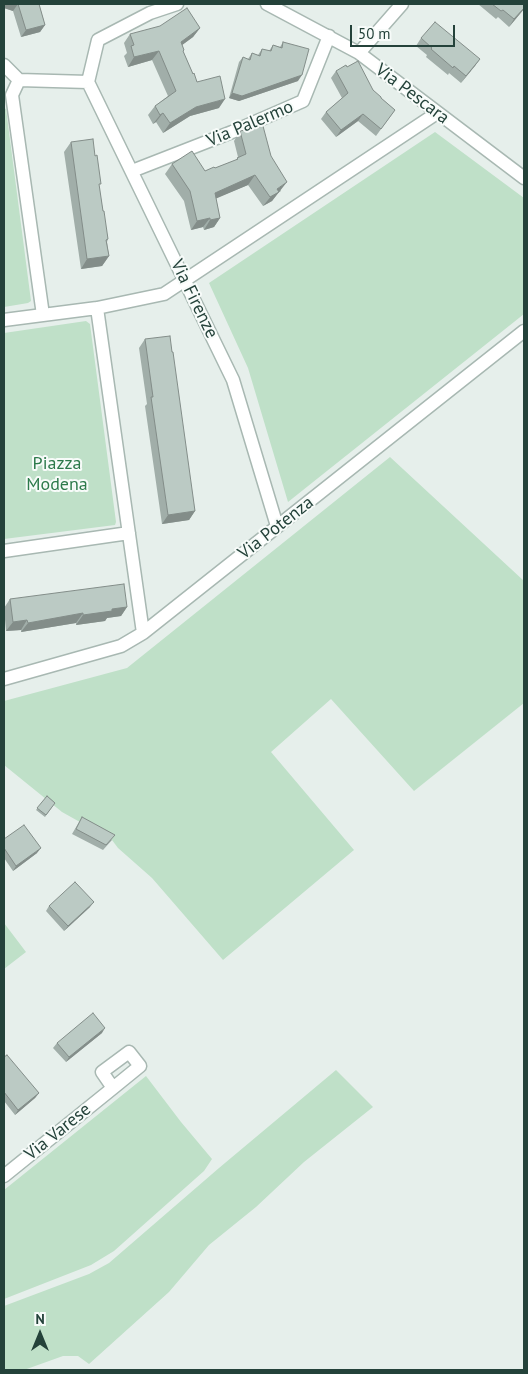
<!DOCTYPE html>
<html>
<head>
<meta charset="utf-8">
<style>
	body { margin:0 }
	#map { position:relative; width:528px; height:1374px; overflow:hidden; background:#e6efeb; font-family:"PT Sans",sans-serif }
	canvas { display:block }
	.frame { position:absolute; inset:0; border:5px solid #24423a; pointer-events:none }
	.north { position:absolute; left:15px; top:1309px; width:50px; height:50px; -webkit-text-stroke:4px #f7fbf9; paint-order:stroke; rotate:0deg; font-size:14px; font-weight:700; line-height:20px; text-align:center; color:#24423a }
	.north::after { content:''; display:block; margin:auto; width:18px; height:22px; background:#24423a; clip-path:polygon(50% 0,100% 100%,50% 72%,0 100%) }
	.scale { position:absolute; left:350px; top:25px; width:105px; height:22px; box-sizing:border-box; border:2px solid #24423a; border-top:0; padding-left:6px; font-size:15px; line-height:18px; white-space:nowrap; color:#24423a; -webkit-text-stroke:4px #f7fbf9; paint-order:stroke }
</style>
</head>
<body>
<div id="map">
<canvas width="528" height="1374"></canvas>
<div class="frame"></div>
<div class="north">N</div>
<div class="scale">50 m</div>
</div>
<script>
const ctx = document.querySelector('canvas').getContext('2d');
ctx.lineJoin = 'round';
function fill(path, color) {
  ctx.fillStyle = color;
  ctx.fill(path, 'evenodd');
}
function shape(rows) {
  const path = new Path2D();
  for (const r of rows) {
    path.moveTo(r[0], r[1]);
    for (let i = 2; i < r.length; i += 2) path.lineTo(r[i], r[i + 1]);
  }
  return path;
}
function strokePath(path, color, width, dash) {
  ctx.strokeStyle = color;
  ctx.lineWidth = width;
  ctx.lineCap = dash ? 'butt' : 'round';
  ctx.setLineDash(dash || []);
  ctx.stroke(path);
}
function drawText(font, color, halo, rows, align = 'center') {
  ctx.font = font + ' "PT Sans",sans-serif';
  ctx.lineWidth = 4;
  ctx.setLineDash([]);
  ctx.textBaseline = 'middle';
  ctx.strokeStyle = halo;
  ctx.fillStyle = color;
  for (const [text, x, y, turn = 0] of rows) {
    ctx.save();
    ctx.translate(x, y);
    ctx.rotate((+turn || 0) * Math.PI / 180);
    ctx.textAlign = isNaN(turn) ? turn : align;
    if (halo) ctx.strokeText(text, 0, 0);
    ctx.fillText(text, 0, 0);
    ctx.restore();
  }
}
const green = shape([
	[4,108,6,109,31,301,28,303,4,307],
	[435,132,524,198,524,314,288,502,248,368,209,283],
	[86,321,90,324,116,522,115,525,4,539,4,333],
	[390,457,524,581,524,703,414,791,331,699,271,752,354,850,223,960,152,878,118,848,112,840,62,812,4,765,4,701,127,668],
	[4,923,26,952,4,969],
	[336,1070,373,1107,304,1162,256,1207,209,1245,169,1292,89,1364,78,1356,63,1356,24,1370,4,1370,4,1306,89,1274,109,1263,219,1168],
	[146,1076,181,1122,212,1159,204,1171,114,1251,91,1265,4,1299,4,1190]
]);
const minor = shape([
	[267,4,359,53,524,178],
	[359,53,402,4],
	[4,65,19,80,88,82],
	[19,80,12,95,43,315],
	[88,82,233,380,277,526],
	[88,82,98,40,150,13,177,4],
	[132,171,232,132,303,101,329,36],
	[97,308,143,633],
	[4,320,97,308,164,294,437,113],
	[4,551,129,533],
	[4,679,121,646,143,633,524,331],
	[4,1176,113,1088,140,1066,129,1052,102,1072,113,1088]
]);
const wall = shape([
	[4,4,39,4,45,25,40,32,21,37,13,11,4,8],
	[478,4,524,4,524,9,509,27,498,17,496,19],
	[200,28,193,37,182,45,184,50,183,51,193,74,197,82,219,108,190,116,163,133,156,122,153,124,148,115,155,106,168,96,152,60,128,67,124,56,127,53,124,43,130,34],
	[421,38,480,59,461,83,449,73,448,75,426,57,427,55,416,46],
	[283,42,298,81,239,101,229,98,239,62,243,57,248,59,252,53,258,55,262,49,269,51,273,45,280,47],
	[347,67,373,90,381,98,395,110,376,136,358,121,336,137,321,119,326,112,342,98,331,78,336,71],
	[240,131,281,191,278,193,272,201,263,206,248,185,216,198,220,218,214,227,204,230,203,227,191,230,184,201,165,174,172,164,205,171,215,168,236,160,238,157,234,141],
	[71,142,99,186,103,211,108,239,107,242,109,256,102,266,81,269,64,152],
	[145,339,195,511,189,520,162,524,145,406,147,404,139,348],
	[10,599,127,607,121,616,107,618,105,621,76,625,76,623,21,632,21,630,6,631,4,608],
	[47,796,55,803,45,817,36,810],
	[82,817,112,840,103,850,72,834],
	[4,839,37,853,13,871,4,858],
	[49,906,90,907,64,931,46,911],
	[102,1033,66,1062,53,1048,57,1043],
	[4,1057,39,1093,35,1098,15,1115,4,1101]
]);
const shadedWall = shape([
	[4,4,18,4,13,11,4,8],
	[524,8,524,9,509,27,514,19],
	[45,25,40,32,21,37,26,30],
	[200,28,193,37,174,51,181,42],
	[159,51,152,60,128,67,134,57],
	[480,59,475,66,461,83,466,76],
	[302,75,298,81,239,101,229,98,232,93],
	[225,99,219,108,190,116,163,133,170,123,196,107],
	[163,113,156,122,153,124,160,115],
	[363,114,358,121,336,137,341,130],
	[255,175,248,185,208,202,215,193],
	[287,182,272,201,263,206,277,189],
	[210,218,203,227,191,230,197,221],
	[220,218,214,227,204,230,210,220],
	[109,256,102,266,81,269,87,259],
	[195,511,189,520,162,524,168,515],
	[127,607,121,616,107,618,105,621,76,625,83,615,112,609],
	[83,613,76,623,21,632,28,623],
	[27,620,21,630,6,631,13,622],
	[41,848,37,853,13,871,16,866],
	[94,902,90,907,64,931,68,926],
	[105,1028,102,1033,66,1062,69,1057],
	[39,1093,35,1098,15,1115,18,1110]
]);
const building = shape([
	[18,4,39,4,45,25,26,30,18,4],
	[492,4,524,4,524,8,514,19,503,10,501,11,492,4],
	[187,8,200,28,181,42,184,50,183,51,193,74,194,73,197,82,220,76,225,99,196,107,170,123,163,113,160,115,155,106,176,91,159,51,134,57,131,46,134,45,130,34,160,26,187,8],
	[435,22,480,59,466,76,454,66,453,68,431,49,432,48,421,38,435,22],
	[283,42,309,49,302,75,242,96,232,93,243,57,250,60,252,53,260,56,262,49,271,51,273,45,282,48,283,42],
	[358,61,373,90,381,97,381,98,395,110,381,129,363,114,341,130,326,112,348,93,336,71,346,65,347,67,358,61],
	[263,126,271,156,287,182,277,189,279,192,270,197,255,175,215,193,220,218,210,220,210,218,197,221,190,191,172,164,192,151,205,171,214,167,215,168,238,159,237,158,246,154,240,131,263,126],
	[93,139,95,156,97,155,101,184,99,184,103,211,104,211,108,239,106,240,109,256,87,259,71,142,93,139],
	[170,336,172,352,173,352,195,511,168,515,151,397,153,397,145,339,170,336],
	[124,584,127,607,112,609,112,611,83,615,83,613,28,623,27,620,13,622,10,599,124,584],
	[47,796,55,803,46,815,37,808,47,796],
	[82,817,115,835,106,845,76,829,82,817],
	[24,825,41,848,16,866,4,848,4,839,24,825],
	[75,882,94,902,68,926,49,906,75,882],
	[93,1013,105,1028,69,1057,57,1043,93,1013],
	[7,1055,39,1093,18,1110,4,1092,4,1057,7,1055]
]);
const streetNames = [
	["Via Pescara",412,94,37],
	["Via Palermo",250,124,-23],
	["Via Firenze",194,299,64],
	["Via Potenza",276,528,-38],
	["Via Varese",58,1132,-39]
];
const parkNames = [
	["Piazza",57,464],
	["Modena",57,485]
];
fill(green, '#bfe0c8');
strokePath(minor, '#a8b8b2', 15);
strokePath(minor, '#fff', 12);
fill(wall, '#a1aea9');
fill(shadedWall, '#838d89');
fill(building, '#bbcac4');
strokePath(building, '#838d89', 1);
drawText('18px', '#24423a', '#f7fbf9', streetNames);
drawText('18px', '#2d7a4b', '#f7fbf9', parkNames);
</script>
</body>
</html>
